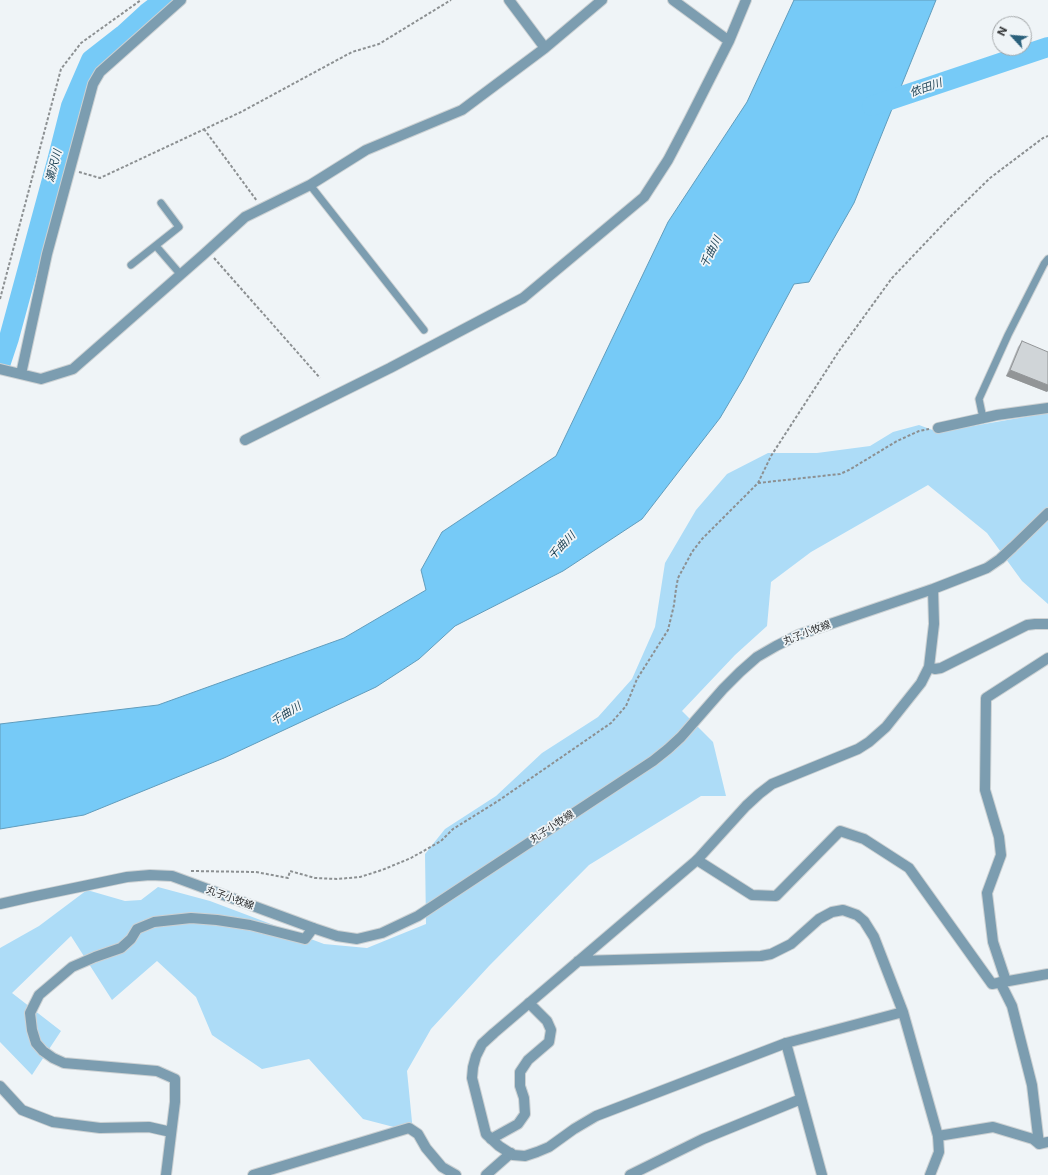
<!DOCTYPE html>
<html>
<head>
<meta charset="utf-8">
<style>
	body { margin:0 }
	#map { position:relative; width:1048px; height:1175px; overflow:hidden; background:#eff4f7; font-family:Inter,sans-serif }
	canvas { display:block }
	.north { position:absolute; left:992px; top:16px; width:40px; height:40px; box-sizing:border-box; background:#eff4f7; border:1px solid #a2a6a8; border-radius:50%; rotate:296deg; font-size:11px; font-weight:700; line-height:16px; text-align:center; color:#2e3031 }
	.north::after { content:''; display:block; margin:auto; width:14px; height:18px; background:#2a607b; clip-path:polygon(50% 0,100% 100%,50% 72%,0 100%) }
</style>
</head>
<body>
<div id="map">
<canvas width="1048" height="1175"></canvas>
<div class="north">N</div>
</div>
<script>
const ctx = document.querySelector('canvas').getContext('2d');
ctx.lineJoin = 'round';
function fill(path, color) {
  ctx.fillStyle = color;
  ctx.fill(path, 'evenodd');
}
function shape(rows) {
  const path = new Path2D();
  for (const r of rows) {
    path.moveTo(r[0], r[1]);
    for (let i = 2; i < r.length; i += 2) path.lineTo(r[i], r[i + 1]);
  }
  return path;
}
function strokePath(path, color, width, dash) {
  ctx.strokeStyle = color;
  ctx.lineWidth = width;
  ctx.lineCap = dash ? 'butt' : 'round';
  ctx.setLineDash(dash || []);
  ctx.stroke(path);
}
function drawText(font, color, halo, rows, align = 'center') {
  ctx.font = font + ' Inter,"Noto Sans JP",sans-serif';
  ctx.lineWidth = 3.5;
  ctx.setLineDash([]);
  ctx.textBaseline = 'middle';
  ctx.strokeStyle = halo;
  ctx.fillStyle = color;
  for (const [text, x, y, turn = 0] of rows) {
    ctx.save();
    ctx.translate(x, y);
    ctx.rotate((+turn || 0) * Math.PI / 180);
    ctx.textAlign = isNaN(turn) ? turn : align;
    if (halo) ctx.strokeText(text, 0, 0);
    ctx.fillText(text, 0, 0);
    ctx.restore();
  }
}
const green = shape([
	[1048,413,1048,604,1022,581,987,533,928,485,811,552,771,582,767,626,735,655,682,711,713,742,726,796,701,796,589,865,489,966,431,1029,407,1071,413,1132,363,1119,309,1059,262,1069,212,1035,196,997,157,961,112,1000,71,936,12,993,61,1031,32,1075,0,1042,0,948,39,926,87,890,125,901,141,900,158,887,210,901,324,944,367,948,426,924,425,854,445,829,496,796,542,753,598,717,632,679,655,627,665,563,696,510,727,474,768,453,817,453,870,446,893,432,919,425,938,432]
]);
const water = shape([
	[794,0,936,0,854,203,809,282,794,284,743,379,720,418,642,519,563,571,455,626,419,659,376,687,224,758,84,815,0,829,0,724,158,705,344,638,426,590,421,570,442,532,556,456,668,222,747,102,794,0]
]);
const river = shape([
	[872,106,1048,47],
	[0,365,9,338,57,161,71,106,91,60,123,35,147,13,164,0]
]);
const path = shape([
	[204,129,257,201],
	[79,172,100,178,241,112,352,52,379,44,451,0],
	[214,258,320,378],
	[0,299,61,69,81,43,141,0],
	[758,483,840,474,849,470,897,441,919,431,929,429],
	[191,871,256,872,288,878,290,871,315,878,337,879,360,877,382,870,411,858,441,841,453,829,498,801,611,723,626,706,637,679,668,630,674,605,676,589,678,578,692,552,702,539,758,483,771,456,839,351,892,278,951,216,990,178,1043,138,1048,136]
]);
const service = shape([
	[310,185,424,330],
	[156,246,181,275],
	[131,265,179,227,161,203],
	[983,418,979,399,1008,335,1044,264,1048,259]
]);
const minor = shape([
	[509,0,545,48],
	[673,0,729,41],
	[0,369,41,379,73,369,203,255,245,217,310,185,366,150,462,110,545,48,602,0],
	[21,374,47,254,93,84,100,72,181,0],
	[938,428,997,415,1048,408],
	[245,440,390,368,523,298,644,197,668,160,689,120,729,41,746,0],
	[697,860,752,895,776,896,840,831,864,839,909,868,992,984,1048,974],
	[1006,981,993,942,987,893,1001,855,999,837,985,790,986,698,1048,658],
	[1000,982,1012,1006,1032,1085,1039,1144],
	[786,1043,822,1175],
	[0,1086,22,1110,53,1122,100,1128,149,1127,171,1132],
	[938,1136,993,1127,1033,1139,1039,1144,1048,1142],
	[491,1139,518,1124,525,1114,524,1098,520,1086,520,1072,528,1060,549,1042,551,1030,547,1021,529,1003],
	[166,1175,175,1102,175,1079,157,1071,64,1063,53,1058,43,1051,36,1043,32,1030,30,1013,39,995,72,967,95,957,121,948,131,939,137,929,154,922,191,918,217,920,250,925,305,939,313,928],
	[253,1175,409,1128,418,1134,426,1148,442,1167,456,1175],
	[486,1175,511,1153],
	[630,1175,703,1139,801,1099]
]);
const tertiary = shape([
	[929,667,935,669,941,668,1027,625,1035,624,1048,624],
	[0,904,31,897,127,877,150,875,172,876,313,928,337,936,357,939,382,933,418,916,653,761,668,749,681,737,723,689,740,672,757,657,776,646,798,635,933,589,987,568,1000,559,1013,547,1048,513],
	[578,961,761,956,771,954,791,944,819,919,832,912,843,910,857,915,864,921,874,937,903,1012,938,1136,939,1152,930,1175],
	[903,1012,786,1043,596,1116,574,1129,549,1147,537,1152,525,1156,513,1155,499,1146,486,1134,472,1078,473,1067,476,1056,482,1044,494,1033,697,860,746,806,759,794,772,784,858,749,869,742,886,727,921,683,929,667,934,624,933,589]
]);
const wall = shape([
	[1022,341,1047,392,1006,376,1018,347]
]);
const shadedWall = shape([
	[1010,370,1048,385,1048,391,1047,392,1006,376]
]);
const building = shape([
	[1022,341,1048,352,1048,385,1010,370,1022,341]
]);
const streetNames = [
	["丸子小牧線",807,633,-21],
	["丸子小牧線",552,827,-33],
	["丸子小牧線",230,898,20]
];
const waterNames = [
	["依田川",926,88,-19],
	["瀬沢川",54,166,-75],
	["千曲川",711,252,-63],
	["千曲川",562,546,-46],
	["千曲川",286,714,-32]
];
fill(green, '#addcf7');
fill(water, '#76caf7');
strokePath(water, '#609cbc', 1);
strokePath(river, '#76caf7', 20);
strokePath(service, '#ccd1d3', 9);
strokePath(minor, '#ccd1d3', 12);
strokePath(tertiary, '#ccd1d3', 12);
strokePath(path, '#8c9092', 2, [3, 2]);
strokePath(service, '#7c9db0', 7);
strokePath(minor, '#7c9db0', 10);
strokePath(tertiary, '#7c9db0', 10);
fill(wall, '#b3b7ba');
fill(shadedWall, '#929597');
fill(building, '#d0d5d8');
strokePath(building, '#929597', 1);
drawText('10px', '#2e3031', '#eff4f7', streetNames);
drawText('italic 11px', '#1a3f52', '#eff4f7', waterNames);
</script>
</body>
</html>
